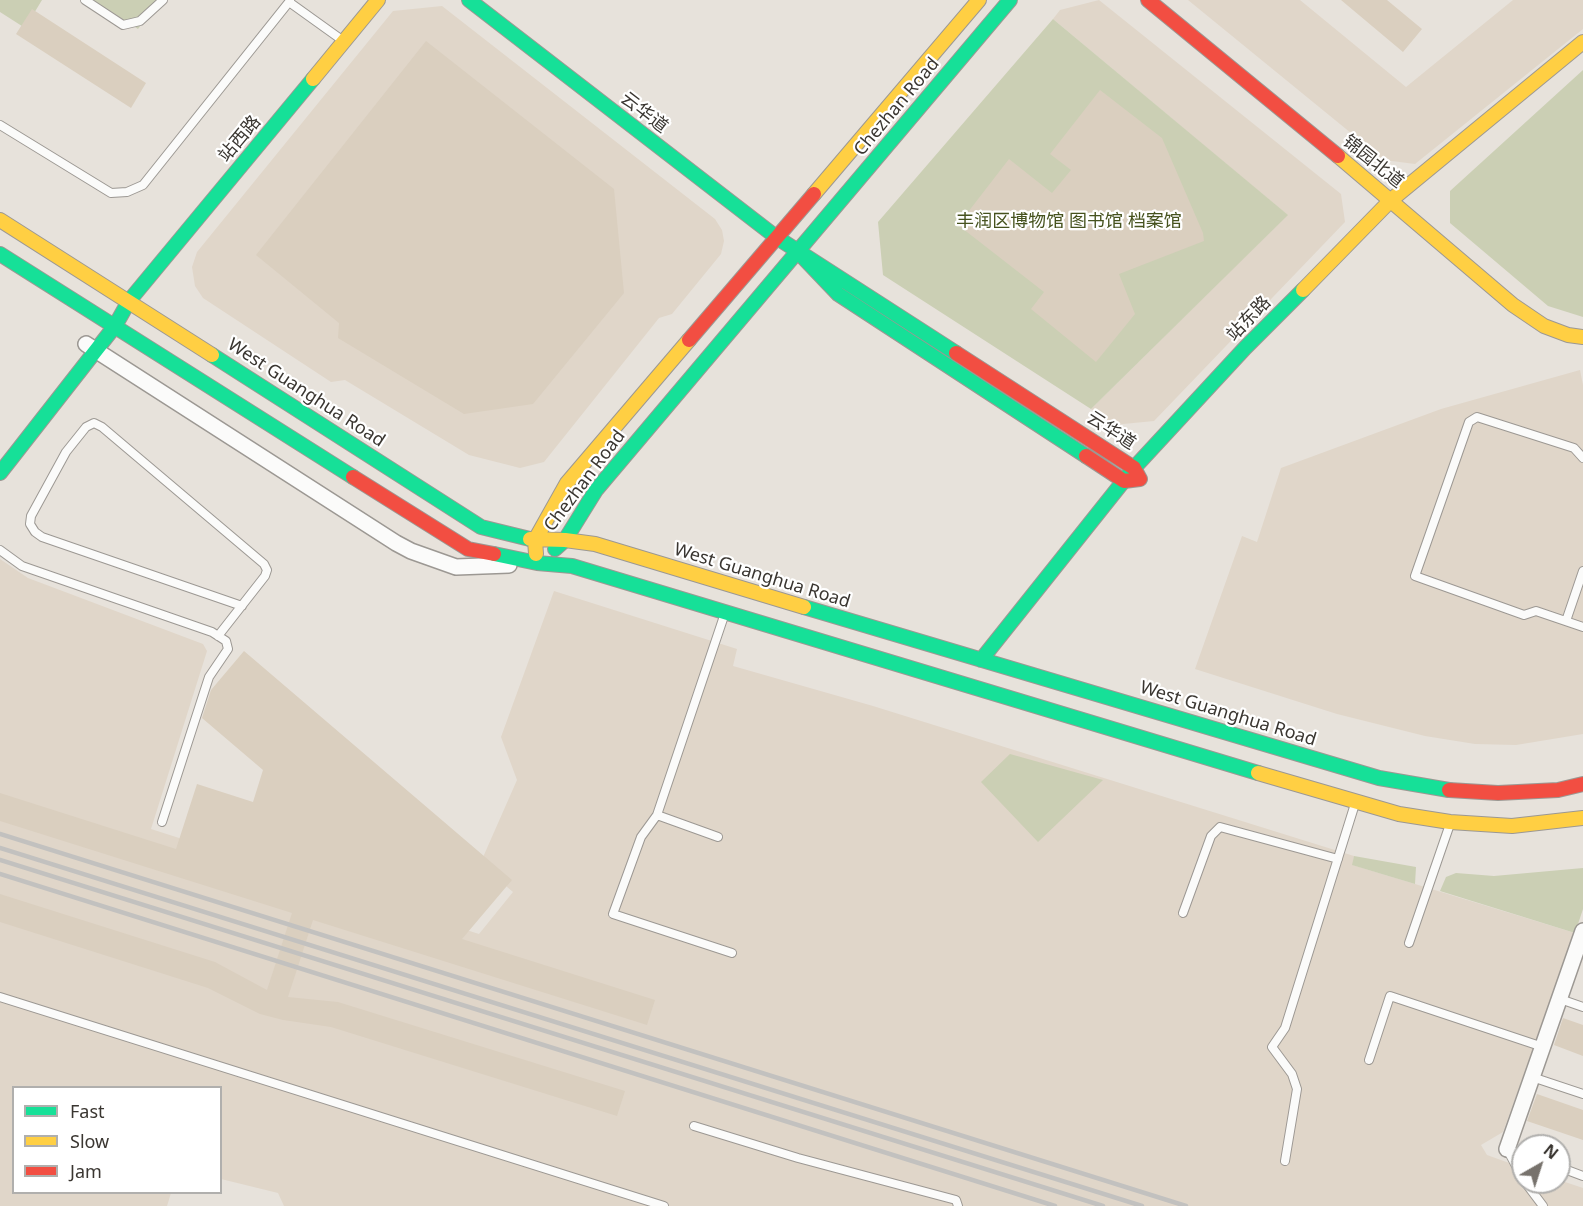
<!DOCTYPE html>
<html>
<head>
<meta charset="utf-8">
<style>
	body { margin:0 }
	#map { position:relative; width:1583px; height:1206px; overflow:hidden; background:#e7e2db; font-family:"Noto Sans",sans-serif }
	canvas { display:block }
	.legend { position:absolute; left:12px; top:1086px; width:210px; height:108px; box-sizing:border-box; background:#fff; border:2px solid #b0afad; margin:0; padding:8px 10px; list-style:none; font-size:18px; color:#3a3631 }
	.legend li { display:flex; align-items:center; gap:12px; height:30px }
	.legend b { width:30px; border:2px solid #b0afad }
	.north { position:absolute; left:1511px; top:1134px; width:60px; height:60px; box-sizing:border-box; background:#fff; border:2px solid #b0afad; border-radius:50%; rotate:39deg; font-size:16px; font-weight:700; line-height:24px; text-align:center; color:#3a3631 }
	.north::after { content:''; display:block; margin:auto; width:21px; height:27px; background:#77726c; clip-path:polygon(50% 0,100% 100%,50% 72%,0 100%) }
</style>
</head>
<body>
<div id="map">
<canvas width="1583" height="1206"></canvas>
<ul class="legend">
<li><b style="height:8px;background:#16e098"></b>Fast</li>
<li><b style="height:8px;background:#ffcf43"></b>Slow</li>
<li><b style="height:8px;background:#f24e42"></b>Jam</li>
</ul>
<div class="north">N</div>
</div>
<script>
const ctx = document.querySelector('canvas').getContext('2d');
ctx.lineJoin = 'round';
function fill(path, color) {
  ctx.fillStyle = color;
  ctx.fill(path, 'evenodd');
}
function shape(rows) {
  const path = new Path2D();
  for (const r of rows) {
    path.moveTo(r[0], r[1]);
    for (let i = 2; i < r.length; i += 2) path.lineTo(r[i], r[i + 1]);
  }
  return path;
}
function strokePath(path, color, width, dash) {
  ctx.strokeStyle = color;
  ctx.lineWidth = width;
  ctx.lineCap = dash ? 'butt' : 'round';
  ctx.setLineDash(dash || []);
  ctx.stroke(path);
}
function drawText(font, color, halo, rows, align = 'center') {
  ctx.font = font + ' "Noto Sans","Noto Sans SC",sans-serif';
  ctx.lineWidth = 4.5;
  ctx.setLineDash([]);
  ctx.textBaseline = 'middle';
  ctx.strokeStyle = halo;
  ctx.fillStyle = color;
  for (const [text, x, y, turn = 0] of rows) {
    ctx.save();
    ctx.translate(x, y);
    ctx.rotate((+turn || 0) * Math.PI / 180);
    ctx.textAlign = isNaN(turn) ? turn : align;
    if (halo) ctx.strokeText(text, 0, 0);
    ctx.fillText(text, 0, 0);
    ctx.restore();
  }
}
const built = shape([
	[1099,0,1341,194,1345,222,1154,421,1113,425,1091,409,1287,215,1053,19,1060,10],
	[1188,0,1300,0,1406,87,1513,0,1583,0,1583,29,1415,164,1384,160],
	[442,6,715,219,722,230,724,241,721,254,672,314,659,318,544,462,520,468,469,455,345,380,331,382,203,298,195,286,192,267,197,252,393,11],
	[1580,370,1583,385,1583,734,1516,745,1475,744,1425,736,1337,714,1195,669,1242,536,1257,542,1281,468,1441,409],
	[0,559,28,578,203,644,207,651,151,829,479,934,513,892,480,864,517,780,501,737,554,591,737,649,733,666,873,706,1354,856,1353,865,1575,933,1503,1132,1481,1145,1487,1155,1523,1168,1523,1182,1559,1182,1559,1180,1583,1188,1583,1206,284,1206,278,1193,221,1179,220,1088,14,1088,14,1192,171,1193,167,1206,0,1206]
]);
const green = shape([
	[0,0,42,0,25,28,0,12],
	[93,0,160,0,138,29],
	[1053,19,1288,215,1091,409,883,275,878,222],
	[1583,70,1583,317,1548,306,1450,223,1450,191],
	[1010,754,1103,780,1038,842,981,782],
	[1354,856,1416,867,1415,884,1352,865],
	[1583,868,1583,909,1575,933,1440,891,1446,877,1456,873,1494,876]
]);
const building = shape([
	[1341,0,1387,0,1422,29,1403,52],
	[32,9,146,83,131,108,16,34],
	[426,41,614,189,624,293,533,404,464,414,338,338,339,323,256,255],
	[1100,90,1162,138,1203,233,1204,241,1119,274,1135,314,1096,362,1031,309,1044,292,958,225,1009,159,1052,193,1071,170,1050,154],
	[244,651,512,880,462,939,655,1000,647,1025,313,920,288,997,338,1002,625,1091,617,1116,331,1027,283,1020,260,1014,208,988,0,922,0,894,215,962,267,990,292,913,0,821,0,793,176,849,197,784,253,802,263,770,202,718,211,690],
	[1563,1018,1583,1025,1583,1056,1554,1045],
	[1537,1094,1583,1110,1583,1140,1527,1121]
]);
const lane = shape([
	[85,0,123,25,140,21,163,0],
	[290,0,289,2,342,40],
	[0,125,111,193,127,192,143,185,289,2],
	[1583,458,1574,448,1477,417,1469,422,1415,576,1524,615,1536,611,1583,627],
	[0,550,22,566,212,632,226,641,228,649,209,677,162,822],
	[724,616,657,815,641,837,613,914,732,953],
	[1566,621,1583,571],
	[218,636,265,576,267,570,264,564,102,427,94,423,86,427,66,452,31,516,30,524,35,532,42,537,242,606],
	[657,815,718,837],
	[1183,913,1211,836,1220,827,1338,859],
	[1409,943,1449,827],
	[0,997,664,1206],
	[1560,999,1583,1007],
	[1369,1060,1390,996,1543,1047],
	[1532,1077,1583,1094],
	[694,1126,798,1158,956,1200,958,1206],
	[1507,1149,1523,1179],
	[1507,1149,1523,1155],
	[1285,1161,1297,1089,1292,1074,1272,1047,1285,1028,1354,807],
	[1559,1167,1583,1176],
	[1525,1182,1543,1206]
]);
const street = shape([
	[86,344,396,543,411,551,456,567,509,565],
	[1507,1149,1583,931]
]);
const fast = shape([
	[469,0,776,237,956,353],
	[798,252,838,294,1086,456],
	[0,254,353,477],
	[212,355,481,527,530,539],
	[0,473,115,326,129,301,313,79],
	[555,549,565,540,596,490,1010,0],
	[494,554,537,563,572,566,1258,773],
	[804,607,1379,778,1449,790],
	[981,660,1134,468,1245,348,1303,290]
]);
const slow = shape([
	[313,79,378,0],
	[1338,156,1513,305,1544,326,1568,335,1583,337],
	[814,194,979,0],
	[0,220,212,355],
	[1303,290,1391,200,1583,42],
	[530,539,565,540,595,544,804,607],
	[536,554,535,540,567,483,689,340],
	[1258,773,1399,814,1450,822,1512,826,1583,818]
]);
const jam = shape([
	[1148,0,1338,156],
	[689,340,814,194],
	[956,353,1134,468,1140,479,1124,481,1086,456],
	[353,477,468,549,494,554],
	[1449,790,1498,793,1558,790,1583,784]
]);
const rail = shape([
	[0,834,1186,1206],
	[0,848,1142,1206],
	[0,860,1103,1206],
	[0,874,1055,1206]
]);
const streetNames = [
	["Chezhan Road",897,107,-50],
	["云华道",644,113,38],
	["站西路",240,139,-50],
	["锦园北道",1373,162,39],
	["站东路",1249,319,-46],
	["West Guanghua Road",306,393,33],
	["云华道",1111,431,33],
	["Chezhan Road",585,481,-53],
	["West Guanghua Road",762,576,17],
	["West Guanghua Road",1228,714,17]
];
const parkNames = [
	["丰润区博物馆 图书馆 档案馆",1069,222]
];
fill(built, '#e0d6c9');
fill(green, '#cbcfb4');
fill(building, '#dacfbf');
strokePath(lane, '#9c9893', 10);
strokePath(street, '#9c9893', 18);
strokePath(fast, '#9c9893', 16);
strokePath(slow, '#9c9893', 16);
strokePath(jam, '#9c9893', 16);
strokePath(lane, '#fbfbfa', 8);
strokePath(street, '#fbfbfa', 15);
strokePath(fast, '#16e098', 14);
strokePath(slow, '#ffcf43', 14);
strokePath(jam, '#f24e42', 14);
strokePath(rail, '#c2c1bf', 4.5);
drawText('18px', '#3a3631', '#fff', streetNames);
drawText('18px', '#46521e', '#fff', parkNames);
</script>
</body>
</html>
